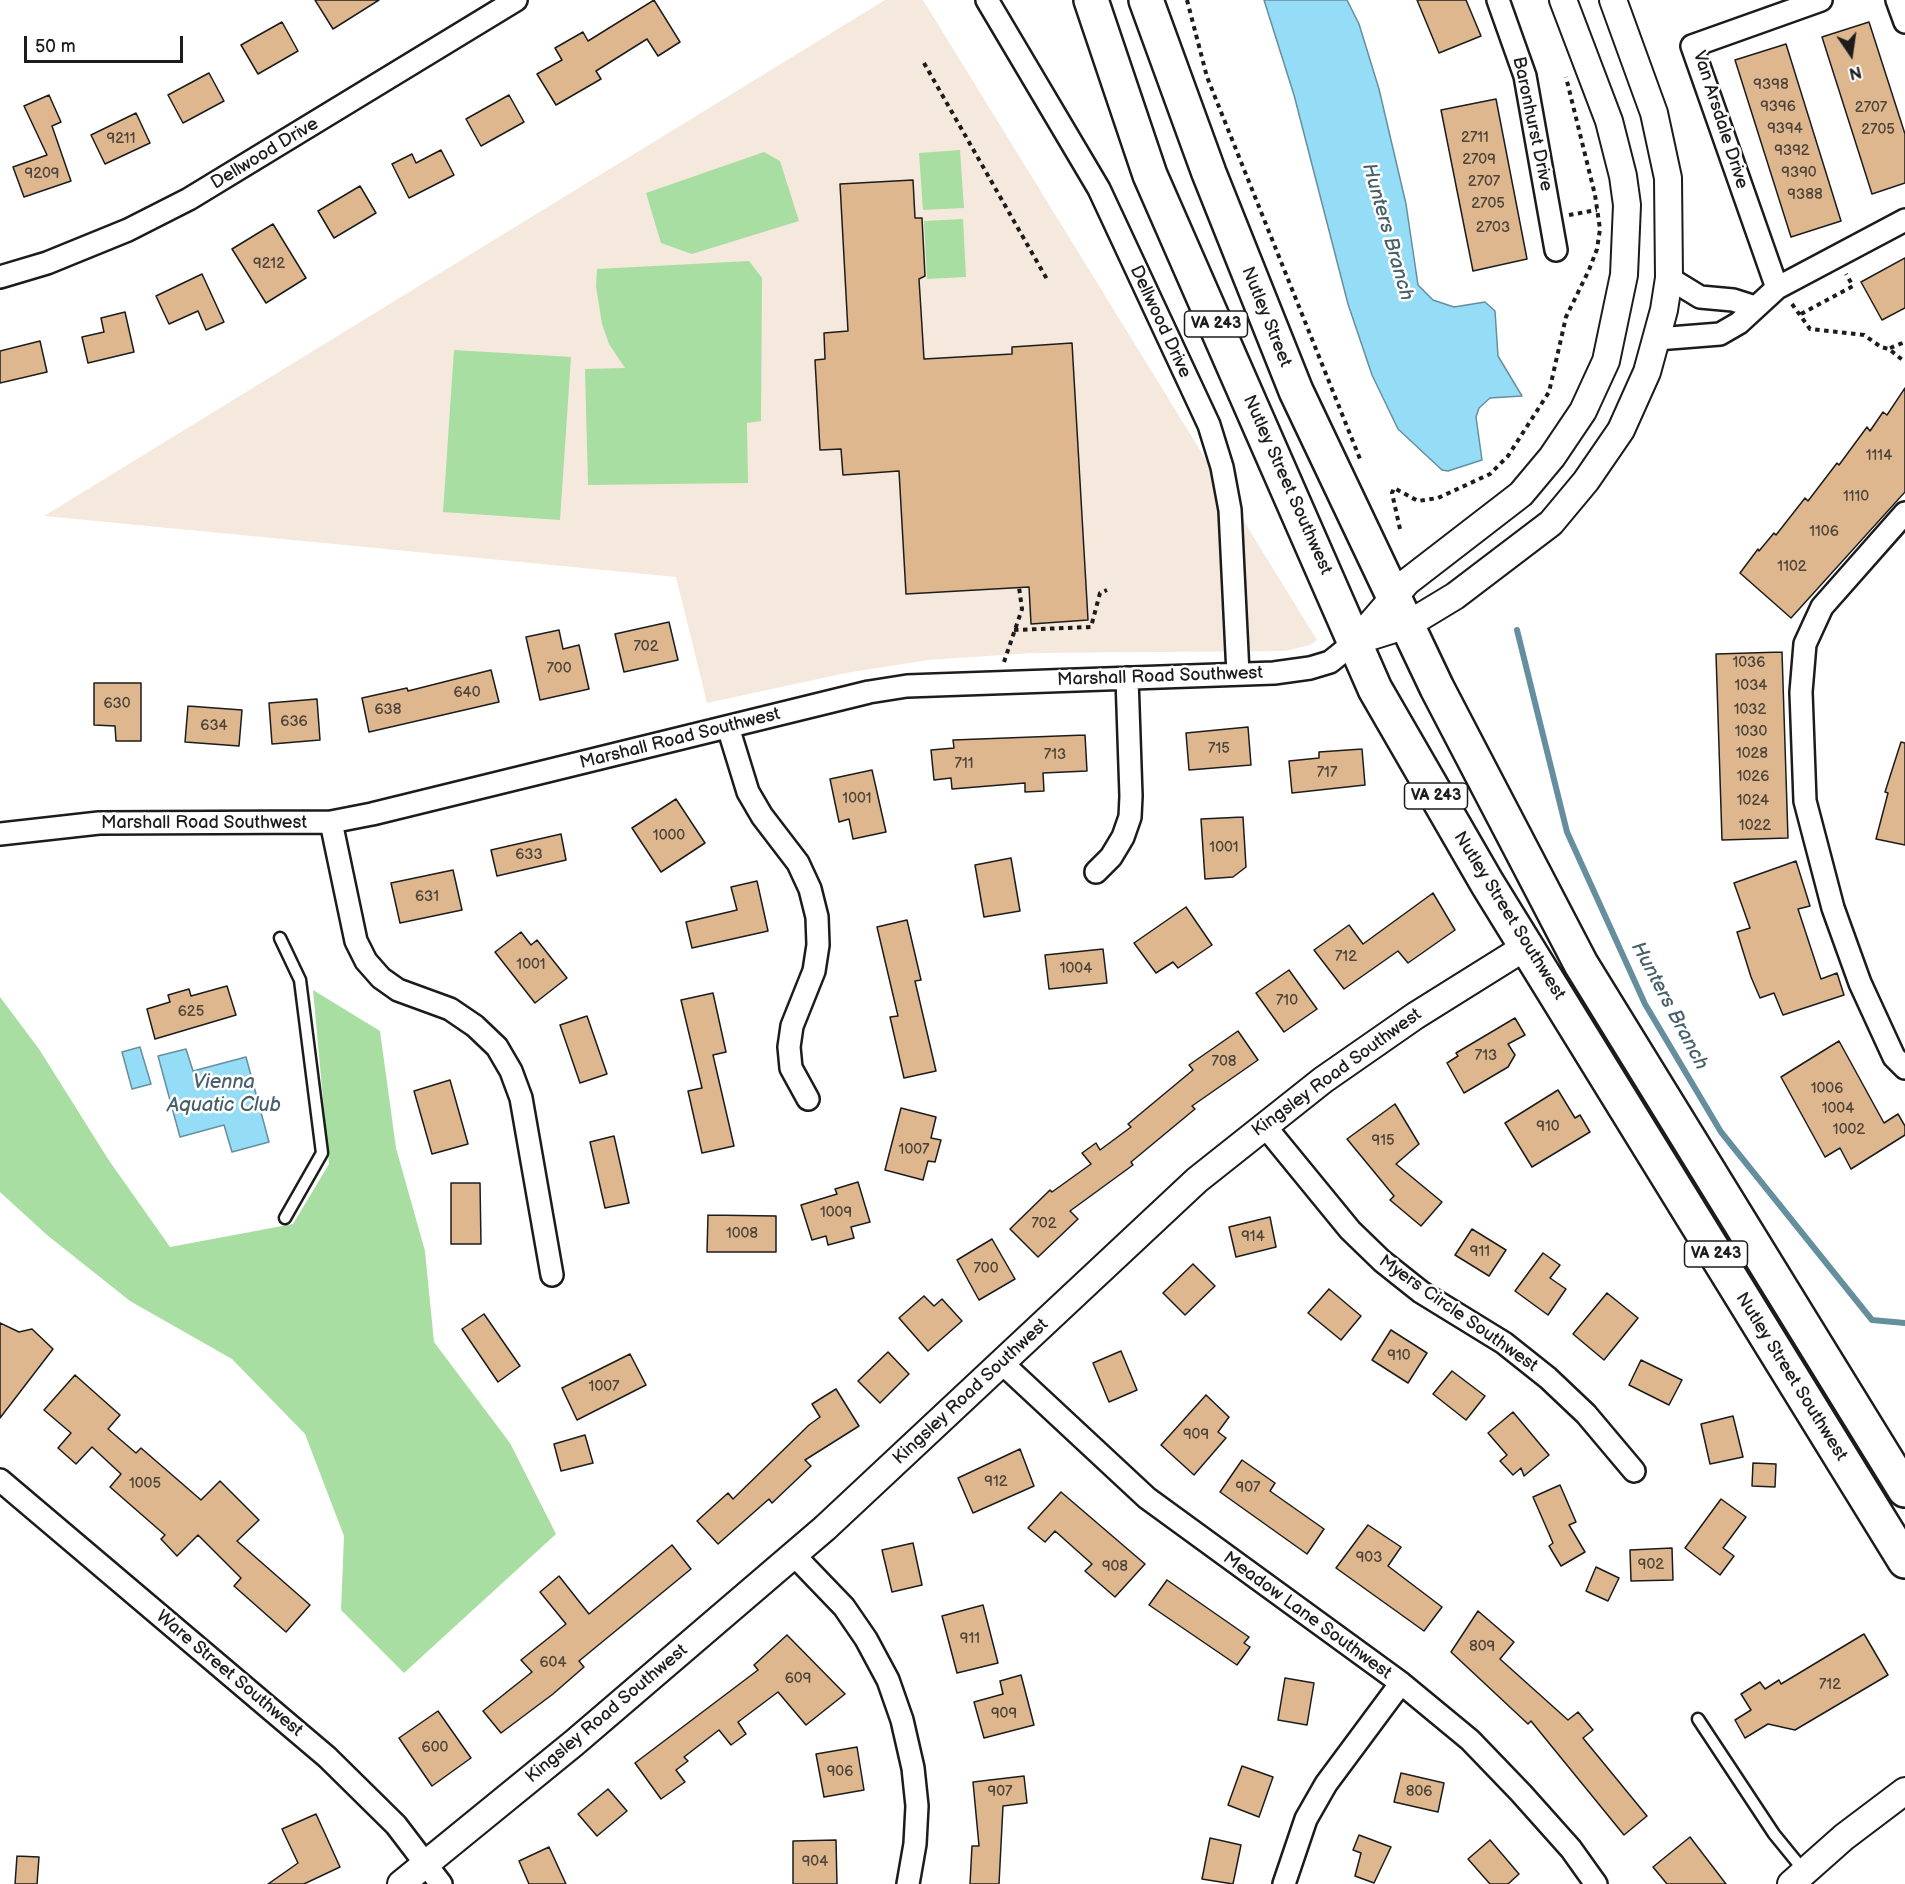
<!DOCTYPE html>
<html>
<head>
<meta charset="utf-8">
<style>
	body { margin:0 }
	#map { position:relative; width:1905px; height:1884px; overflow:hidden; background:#fff; font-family:"Balsamiq Sans",sans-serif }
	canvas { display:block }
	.north { position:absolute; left:1821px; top:24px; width:60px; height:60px; -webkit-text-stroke:4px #fff; paint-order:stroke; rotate:167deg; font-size:16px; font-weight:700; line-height:24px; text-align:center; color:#1c1c1c }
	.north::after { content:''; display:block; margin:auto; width:21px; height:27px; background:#1c1c1c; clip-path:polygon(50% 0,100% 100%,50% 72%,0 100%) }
	.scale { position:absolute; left:24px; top:36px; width:159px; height:27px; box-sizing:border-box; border:3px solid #1c1c1c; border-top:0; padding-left:8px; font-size:18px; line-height:21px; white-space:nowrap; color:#1c1c1c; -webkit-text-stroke:4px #fff; paint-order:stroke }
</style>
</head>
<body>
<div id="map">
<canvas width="1905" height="1884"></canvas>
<div class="north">N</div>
<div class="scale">50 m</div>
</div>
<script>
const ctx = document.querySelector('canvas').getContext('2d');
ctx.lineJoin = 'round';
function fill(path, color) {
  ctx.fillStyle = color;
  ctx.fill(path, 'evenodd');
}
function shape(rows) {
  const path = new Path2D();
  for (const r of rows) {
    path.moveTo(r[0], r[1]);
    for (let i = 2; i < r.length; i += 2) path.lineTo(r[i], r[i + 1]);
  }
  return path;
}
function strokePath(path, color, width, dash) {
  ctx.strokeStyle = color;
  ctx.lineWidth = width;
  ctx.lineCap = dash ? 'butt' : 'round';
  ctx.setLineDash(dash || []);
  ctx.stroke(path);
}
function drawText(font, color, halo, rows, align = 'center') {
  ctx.font = font + ' "Balsamiq Sans",sans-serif';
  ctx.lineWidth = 5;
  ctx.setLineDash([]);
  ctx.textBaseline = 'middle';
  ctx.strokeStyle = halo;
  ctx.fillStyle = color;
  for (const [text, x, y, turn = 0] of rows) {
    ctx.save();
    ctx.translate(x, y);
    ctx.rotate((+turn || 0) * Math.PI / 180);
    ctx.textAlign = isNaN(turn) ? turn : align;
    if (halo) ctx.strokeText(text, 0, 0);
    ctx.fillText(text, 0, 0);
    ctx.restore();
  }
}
const built = shape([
	[885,0,923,0,1317,640,1310,645,1285,651,1032,653,928,660,846,673,707,703,676,577,44,516]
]);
const green = shape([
	[960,150,964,208,923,210,919,153],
	[764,152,780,161,799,221,692,254,661,243,646,193],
	[963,219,966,277,927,279,924,221],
	[749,261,762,278,761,421,747,423,748,483,588,485,585,369,625,368,609,344,602,324,596,286,597,269],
	[454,350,571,357,560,520,443,512],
	[313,990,380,1031,396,1148,425,1251,434,1342,510,1443,556,1534,404,1673,341,1610,344,1536,305,1434,232,1359,130,1301,47,1235,0,1192,0,997,39,1049,108,1159,170,1247,293,1224,329,1164]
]);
const water = shape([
	[1264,0,1347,0,1359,24,1379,89,1406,204,1418,285,1433,300,1454,307,1485,302,1495,311,1498,356,1522,396,1490,398,1479,408,1476,417,1482,460,1448,471,1442,470,1398,429,1372,375,1348,304,1294,95,1264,0],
	[140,1047,151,1084,132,1089,122,1052,140,1047],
	[186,1049,193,1071,246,1057,269,1142,232,1152,224,1125,180,1137,158,1056,186,1049]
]);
const stream = shape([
	[1517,630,1567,832,1645,1004,1721,1132,1872,1320,1905,1323]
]);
const building = shape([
	[315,0,379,0,333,29,315,0],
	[654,0,680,42,658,56,647,39,596,71,601,79,556,105,537,74,562,60,555,48,583,32,588,41,654,0],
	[1417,0,1466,0,1481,36,1439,53,1417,0],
	[282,22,298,51,258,74,241,45,282,22],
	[1869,22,1905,134,1905,183,1872,194,1822,37,1869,22],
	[1786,44,1841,221,1791,237,1735,60,1786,44],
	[209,73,224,101,183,123,168,95,209,73],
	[49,95,61,122,52,126,71,181,24,197,13,167,47,155,24,106,49,95],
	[509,95,524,122,481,146,466,119,509,95],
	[1496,99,1527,259,1473,271,1441,110,1496,99],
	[136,113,150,143,105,164,91,135,136,113],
	[441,150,454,175,409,198,392,164,412,154,416,163,441,150],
	[913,180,915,218,922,218,925,276,919,279,924,359,1012,354,1012,347,1072,343,1088,620,1031,624,1029,587,906,594,899,471,843,475,841,449,820,450,815,360,825,359,824,333,848,331,840,184,913,180],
	[360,186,376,213,334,238,318,211,360,186],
	[273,224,306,278,266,303,232,249,273,224],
	[1905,258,1905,308,1882,320,1861,282,1905,258],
	[202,274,224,322,206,330,198,311,169,324,156,296,202,274],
	[125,312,134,352,88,363,82,337,104,332,101,318,125,312],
	[40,341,47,372,0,383,0,351,40,341],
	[1905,388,1905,492,1791,618,1740,573,1758,549,1759,551,1774,533,1776,535,1805,498,1808,501,1837,463,1839,465,1867,427,1870,431,1883,412,1887,415,1905,388],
	[669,622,678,660,624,672,615,634,669,622],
	[559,630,563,649,579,645,589,689,540,700,526,637,559,630],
	[1782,652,1788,838,1722,840,1716,654,1782,652],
	[491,670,499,702,369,732,362,698,407,688,408,691,491,670],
	[94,683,141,683,141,741,116,741,115,726,94,725,94,683],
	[317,699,320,740,272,744,269,703,317,699],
	[188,706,242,710,239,746,185,742,188,706],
	[1248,727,1251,765,1189,770,1186,733,1248,727],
	[1085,735,1087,771,1043,773,1044,791,1025,792,1025,783,952,789,951,778,934,780,931,750,954,748,953,740,1085,735],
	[1901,742,1905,743,1905,845,1876,839,1888,793,1885,792,1901,742],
	[1362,749,1365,785,1292,793,1289,761,1319,758,1319,752,1362,749],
	[872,770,886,832,853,839,849,819,839,822,830,779,872,770],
	[676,799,705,843,661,872,632,828,676,799],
	[1243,817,1246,867,1233,877,1205,879,1201,819,1243,817],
	[561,834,566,860,497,876,491,850,561,834],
	[1011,858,1020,911,984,917,975,865,1011,858],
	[1796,861,1810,906,1798,909,1821,979,1837,973,1844,995,1783,1015,1774,993,1760,998,1751,977,1737,932,1750,928,1734,883,1796,861],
	[453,870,462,910,400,923,391,883,453,870],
	[757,881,768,931,692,948,686,922,737,910,731,887,757,881],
	[1433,893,1455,930,1408,963,1398,951,1344,989,1314,950,1349,925,1363,944,1433,893],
	[1186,907,1212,945,1178,968,1173,962,1156,973,1134,943,1186,907],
	[907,920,921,980,915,981,936,1071,904,1078,890,1017,898,1016,877,927,907,920],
	[521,932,531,945,537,940,567,978,535,1003,495,952,521,932],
	[1103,949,1107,983,1049,989,1045,955,1103,949],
	[1289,970,1317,1009,1284,1032,1256,993,1289,970],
	[227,986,236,1015,155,1039,147,1009,170,1002,168,995,189,989,191,996,227,986],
	[713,993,726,1052,713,1055,734,1146,702,1153,688,1091,702,1088,681,1000,713,993],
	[587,1016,607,1074,580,1083,560,1025,587,1016],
	[1515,1018,1525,1035,1508,1044,1515,1055,1508,1067,1464,1093,1447,1063,1458,1056,1456,1053,1515,1018],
	[1238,1031,1258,1060,1192,1106,1195,1109,1131,1162,1133,1165,1070,1211,1078,1219,1038,1257,1010,1229,1050,1190,1052,1192,1091,1164,1082,1153,1096,1143,1100,1150,1131,1127,1128,1124,1193,1070,1189,1065,1238,1031],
	[1839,1041,1884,1123,1898,1114,1905,1126,1905,1135,1851,1169,1840,1148,1825,1157,1781,1077,1839,1041],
	[450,1080,468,1144,432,1154,414,1091,450,1080],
	[1558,1090,1575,1118,1580,1115,1590,1132,1532,1167,1505,1123,1558,1090],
	[1395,1104,1419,1144,1396,1164,1442,1202,1421,1226,1390,1200,1394,1196,1347,1139,1395,1104],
	[901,1108,936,1117,931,1138,941,1140,935,1162,928,1161,923,1180,885,1170,901,1108],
	[614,1136,629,1203,605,1208,590,1142,614,1136],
	[858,1182,870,1222,851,1227,854,1238,828,1245,826,1236,812,1240,801,1205,837,1194,835,1189,858,1182],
	[451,1183,480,1183,481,1244,451,1244,451,1183],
	[708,1215,776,1216,776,1252,707,1252,708,1215],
	[1270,1217,1276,1247,1236,1257,1229,1227,1270,1217],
	[1472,1229,1506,1250,1489,1276,1455,1255,1472,1229],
	[992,1239,1015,1279,979,1300,957,1260,992,1239],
	[1543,1253,1560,1265,1550,1278,1566,1289,1548,1315,1515,1291,1543,1253],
	[1193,1264,1215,1286,1185,1315,1163,1293,1193,1264],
	[1329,1289,1361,1316,1341,1340,1308,1313,1329,1289],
	[1607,1293,1638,1318,1604,1360,1573,1334,1607,1293],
	[924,1296,934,1306,942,1299,962,1321,928,1351,899,1318,924,1296],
	[484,1314,520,1366,498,1382,462,1329,484,1314],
	[0,1323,19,1332,32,1329,53,1349,0,1418,0,1323],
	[1391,1330,1427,1353,1408,1383,1372,1360,1391,1330],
	[1121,1351,1137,1390,1109,1402,1093,1363,1121,1351],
	[888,1352,909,1374,880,1403,858,1381,888,1352],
	[630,1354,646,1385,577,1420,562,1388,630,1354],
	[1641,1360,1682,1380,1669,1405,1629,1385,1641,1360],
	[1452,1371,1485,1396,1466,1420,1433,1394,1452,1371],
	[75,1375,120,1415,108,1429,136,1453,141,1448,201,1500,220,1481,259,1520,237,1541,310,1605,286,1632,234,1586,241,1578,198,1535,177,1556,161,1539,165,1535,110,1487,121,1474,92,1447,76,1464,58,1448,71,1433,44,1410,75,1375],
	[836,1389,859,1426,805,1460,811,1466,772,1503,769,1499,718,1544,697,1521,728,1493,733,1499,809,1425,820,1417,812,1404,836,1389],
	[1206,1395,1229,1417,1218,1432,1226,1438,1194,1475,1161,1445,1206,1395],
	[1513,1412,1549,1455,1524,1476,1521,1468,1513,1475,1500,1461,1507,1455,1488,1433,1513,1412],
	[1733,1416,1743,1457,1710,1464,1701,1424,1733,1416],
	[585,1435,593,1463,561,1471,554,1444,585,1435],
	[1020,1449,1034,1486,973,1513,958,1478,1020,1449],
	[1242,1460,1275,1483,1270,1491,1324,1529,1307,1554,1220,1492,1242,1460],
	[1753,1463,1776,1464,1775,1487,1752,1486,1753,1463],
	[1560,1485,1576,1522,1569,1525,1585,1552,1561,1566,1549,1546,1553,1543,1533,1497,1560,1485],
	[1061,1492,1145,1564,1115,1597,1085,1571,1092,1564,1055,1531,1045,1542,1028,1528,1061,1492],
	[1721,1499,1746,1517,1723,1548,1734,1556,1720,1575,1685,1548,1721,1499],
	[1368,1525,1401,1547,1388,1566,1442,1607,1424,1631,1336,1568,1368,1525],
	[913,1543,922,1585,892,1592,882,1550,913,1543],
	[672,1545,691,1569,579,1661,584,1667,553,1694,501,1733,483,1711,532,1672,521,1660,566,1624,540,1592,559,1576,589,1614,672,1545],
	[1672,1548,1673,1580,1631,1581,1630,1550,1672,1548],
	[1596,1567,1619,1578,1608,1601,1586,1591,1596,1567],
	[1167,1580,1249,1637,1244,1643,1250,1647,1237,1665,1149,1605,1167,1580],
	[983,1605,998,1663,957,1673,942,1616,983,1605],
	[1478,1611,1514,1642,1500,1659,1568,1720,1578,1712,1593,1730,1583,1738,1647,1816,1624,1835,1531,1721,1528,1724,1451,1652,1478,1611],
	[1864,1634,1888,1675,1795,1730,1768,1724,1745,1738,1735,1720,1751,1710,1741,1694,1760,1682,1765,1689,1779,1680,1781,1684,1864,1634],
	[787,1635,845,1694,806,1725,778,1692,738,1722,746,1734,731,1745,719,1730,684,1757,688,1761,676,1770,685,1782,661,1799,635,1763,758,1670,754,1665,787,1635],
	[1021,1675,1034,1725,984,1738,974,1702,1003,1694,1000,1681,1021,1675],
	[1285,1678,1314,1683,1307,1725,1278,1720,1285,1678],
	[438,1711,471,1758,432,1786,399,1738,438,1711],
	[857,1747,864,1790,824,1797,816,1754,857,1747],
	[1242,1766,1273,1777,1259,1817,1228,1805,1242,1766],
	[1401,1773,1444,1783,1438,1812,1394,1802,1401,1773],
	[1024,1776,1027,1803,1003,1806,999,1884,970,1884,972,1846,979,1846,973,1782,1024,1776],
	[608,1789,627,1811,597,1836,578,1814,608,1789],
	[316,1814,340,1867,304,1884,268,1884,298,1863,282,1829,316,1814],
	[1359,1835,1391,1847,1374,1883,1355,1876,1361,1853,1353,1850,1359,1835],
	[1690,1837,1726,1884,1667,1884,1653,1867,1690,1837],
	[1210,1838,1241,1845,1233,1884,1202,1879,1210,1838],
	[836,1840,837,1884,793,1884,793,1841,836,1840],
	[1490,1840,1519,1874,1508,1884,1490,1884,1468,1859,1490,1840],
	[549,1847,566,1884,529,1884,519,1861,549,1847],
	[17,1856,39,1857,37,1884,15,1884,17,1856]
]);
const path = shape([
	[1187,0,1207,77,1360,459],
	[924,63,1048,281],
	[1569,215,1597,210],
	[1792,304,1810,329,1864,335,1881,347,1889,349,1905,362],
	[1801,314,1853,286,1846,274],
	[1890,348,1905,342],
	[1400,529,1392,493,1394,488,1418,501,1438,498,1490,474,1508,456,1549,392,1566,317,1589,270,1597,249,1600,229,1595,195,1566,77],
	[1014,630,1091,627,1100,593,1107,590],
	[1004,662,1022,609,1019,587]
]);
const service = shape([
	[280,938,300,980,322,1153,285,1218],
	[1698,1719,1774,1834,1805,1872]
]);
const minor = shape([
	[987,0,1099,189,1209,425,1222,467,1230,510,1238,674],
	[1498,0,1525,76,1556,250],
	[1897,0,1905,22],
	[0,277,47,263,128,230,189,199,516,0],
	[1669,278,1700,297,1733,300,1755,307],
	[1777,288,1692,46,1821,0],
	[1657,339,1720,334,1739,323,1777,288,1905,220],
	[1905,513,1822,607,1805,644,1801,692,1805,801,1833,908,1860,983,1894,1057,1905,1068],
	[728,727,748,792,762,816,798,863,810,889,817,917,818,945,814,971,792,1026,789,1047,791,1068,808,1099],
	[331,822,356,941,366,961,381,978,398,990,450,1009,475,1026,497,1047,511,1071,521,1098,552,1275],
	[0,834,99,823,331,822,372,814,869,692,907,686,1274,673,1310,668,1330,662,1356,641],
	[1096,872,1111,857,1123,837,1130,817,1131,796,1127,678],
	[1264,1125,1350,1230,1382,1261,1421,1292,1504,1343,1548,1378,1586,1414,1634,1471],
	[1003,1364,1147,1498,1401,1683,1470,1740,1521,1793,1571,1849,1596,1884],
	[0,1480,327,1757,396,1825,441,1884],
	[794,1555,844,1607,866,1639,888,1680,902,1720,913,1768,917,1806,915,1844,908,1884],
	[1284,1884,1306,1819,1326,1784,1401,1683]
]);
const tertiary = shape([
	[1356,641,1407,625,1455,596,1551,523,1586,481,1621,430,1647,372,1664,310,1669,278,1668,178,1654,113,1613,0],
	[1356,641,1407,582,1521,494,1552,457,1583,411,1606,361,1624,275,1627,205,1623,176,1609,121,1563,0],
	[401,1884,574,1743,825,1528,1197,1180,1323,1080,1415,1016,1527,946],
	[1791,1884,1844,1837,1905,1791]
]);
const primary = shape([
	[1091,0,1150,175,1375,689,1487,883,1905,1561],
	[1146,0,1209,173,1296,391,1437,688,1581,964,1905,1490]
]);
const numberNames = [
	["9398",1771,85],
	["9396",1778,107],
	["2707",1871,108],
	["9394",1785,129],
	["2705",1878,130],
	["2711",1475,138],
	["9211",121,139],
	["9392",1792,151],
	["2709",1479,160],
	["9390",1799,173],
	["9209",42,174],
	["2707",1484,182],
	["9388",1805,195],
	["2705",1488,204],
	["2703",1493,228],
	["9212",269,264],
	["1114",1879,456],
	["1110",1856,497],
	["1106",1824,532],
	["1102",1792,567],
	["702",646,647],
	["1036",1749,663],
	["700",559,669],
	["1034",1751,686],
	["640",467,693],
	["630",117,704],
	["638",388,710],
	["1032",1750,710],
	["636",294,722],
	["634",214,726],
	["1030",1751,732],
	["715",1219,749],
	["1028",1752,754],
	["713",1055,755],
	["711",964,764],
	["717",1327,773],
	["1026",1753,777],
	["1001",857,799],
	["1024",1753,801],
	["1022",1755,826],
	["1000",669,836],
	["1001",1224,848],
	["633",529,855],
	["631",427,897],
	["712",1346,957],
	["1001",531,965],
	["1004",1076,969],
	["710",1287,1001],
	["625",191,1012],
	["713",1486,1056],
	["708",1224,1062],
	["1006",1827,1089],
	["1004",1838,1109],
	["910",1548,1127],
	["1002",1849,1130],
	["915",1383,1141],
	["1007",914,1150],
	["1009",836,1213],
	["702",1044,1224],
	["1008",742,1234],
	["914",1253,1237],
	["911",1480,1252],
	["700",986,1269],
	["910",1399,1356],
	["1007",604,1387],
	["909",1196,1435],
	["912",996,1482],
	["1005",145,1484],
	["907",1248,1488],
	["903",1369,1558],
	["902",1651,1565],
	["908",1115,1567],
	["911",970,1639],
	["809",1482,1647],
	["604",553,1663],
	["609",798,1679],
	["712",1830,1685],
	["909",1004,1714],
	["600",435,1748],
	["906",840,1772],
	["907",1000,1792],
	["806",1419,1792],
	["904",815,1862]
];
const shields = [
	[1216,324,63],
	[1436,796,63],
	[1716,1254,63]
];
const shieldNames = [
	["VA 243",1216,324],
	["VA 243",1436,796],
	["VA 243",1716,1254]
];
const streetNames = [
	["Van Arsdale Drive",1720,120,72],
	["Baronhurst Drive",1532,124,78],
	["Dellwood Drive",265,154,-31],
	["Nutley Street",1266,317,68],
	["Dellwood Drive",1160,322,65],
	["Nutley Street Southwest",1287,485,66],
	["Marshall Road Southwest",1160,677,-2],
	["Marshall Road Southwest",680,739,-14],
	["Marshall Road Southwest",204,823],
	["Nutley Street Southwest",1509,916,58],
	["Kingsley Road Southwest",1337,1073,-36],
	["Myers Circle Southwest",1458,1314,35],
	["Nutley Street Southwest",1791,1377,58],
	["Kingsley Road Southwest",971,1392,-43],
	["Meadow Lane Southwest",1307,1616,36],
	["Ware Street Southwest",229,1674,40],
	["Kingsley Road Southwest",607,1714,-40]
];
const waterNames = [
	["Hunters Branch",1387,232,74],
	["Hunters Branch",1669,1006,62],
	["Vienna",224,1083],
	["Aquatic Club",224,1106]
];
fill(built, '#f5e9dd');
fill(green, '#a8dea1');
fill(water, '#95dcf6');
strokePath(water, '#658f9f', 1.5);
strokePath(stream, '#658f9f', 6);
fill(building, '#deb78f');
strokePath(building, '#1c1c1c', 1.5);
strokePath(service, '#1c1c1c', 15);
strokePath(minor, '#1c1c1c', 26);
strokePath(tertiary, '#1c1c1c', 30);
strokePath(primary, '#1c1c1c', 38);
strokePath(path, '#1c1c1c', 4, [4.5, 4.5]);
strokePath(service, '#fff', 10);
strokePath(minor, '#fff', 21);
strokePath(tertiary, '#fff', 26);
strokePath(primary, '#fff', 33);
drawText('15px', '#4c4339', null, numberNames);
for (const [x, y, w] of shields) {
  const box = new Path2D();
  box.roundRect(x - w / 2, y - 13, w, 26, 4.5);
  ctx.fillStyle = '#fff';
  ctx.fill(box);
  strokePath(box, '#1c1c1c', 1.5);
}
drawText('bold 16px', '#1c1c1c', null, shieldNames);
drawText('18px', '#1c1c1c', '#fff', streetNames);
drawText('italic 20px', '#465f68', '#fff', waterNames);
</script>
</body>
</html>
